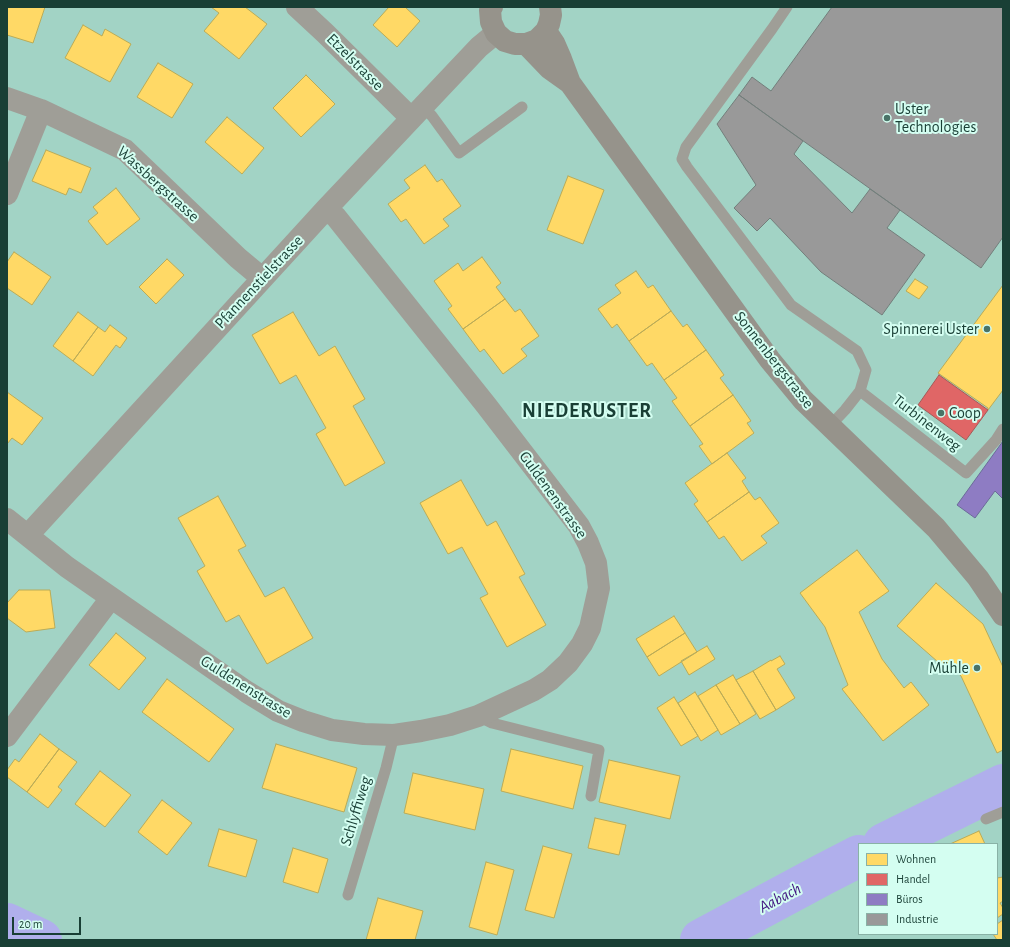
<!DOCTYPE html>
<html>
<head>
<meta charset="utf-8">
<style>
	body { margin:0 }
	#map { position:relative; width:1010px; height:947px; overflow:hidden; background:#a2d3c5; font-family:"Alegreya Sans",sans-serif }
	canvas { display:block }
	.frame { position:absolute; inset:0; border:8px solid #193f35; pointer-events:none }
	.legend { position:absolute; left:858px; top:843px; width:140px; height:92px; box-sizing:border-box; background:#d4fef1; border:1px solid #89b2a6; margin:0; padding:5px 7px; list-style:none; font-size:12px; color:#193f35 }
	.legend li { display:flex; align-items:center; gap:8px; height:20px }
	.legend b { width:20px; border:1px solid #89b2a6 }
	.scale { position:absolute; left:12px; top:917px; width:69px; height:18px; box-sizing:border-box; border:2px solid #193f35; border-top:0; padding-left:5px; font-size:12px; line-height:14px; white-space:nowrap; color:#193f35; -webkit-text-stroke:3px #d4fef1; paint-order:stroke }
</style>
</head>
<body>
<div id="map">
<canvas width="1010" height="947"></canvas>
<div class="frame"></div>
<ul class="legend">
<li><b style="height:11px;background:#ffd966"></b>Wohnen</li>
<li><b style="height:11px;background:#e06666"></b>Handel</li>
<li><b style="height:11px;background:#8e7cc3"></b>Büros</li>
<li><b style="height:11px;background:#999"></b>Industrie</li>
</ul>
<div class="scale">20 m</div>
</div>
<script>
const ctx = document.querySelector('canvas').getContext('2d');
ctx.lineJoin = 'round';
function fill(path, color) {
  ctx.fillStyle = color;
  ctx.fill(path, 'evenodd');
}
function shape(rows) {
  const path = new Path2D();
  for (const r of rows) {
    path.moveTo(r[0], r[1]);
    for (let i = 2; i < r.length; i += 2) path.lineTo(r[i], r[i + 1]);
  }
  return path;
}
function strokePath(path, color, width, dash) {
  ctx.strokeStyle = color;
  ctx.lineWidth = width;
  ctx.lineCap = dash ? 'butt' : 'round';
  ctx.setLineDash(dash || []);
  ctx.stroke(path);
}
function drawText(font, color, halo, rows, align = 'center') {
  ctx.font = font + ' "Alegreya Sans",sans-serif';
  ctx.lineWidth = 4;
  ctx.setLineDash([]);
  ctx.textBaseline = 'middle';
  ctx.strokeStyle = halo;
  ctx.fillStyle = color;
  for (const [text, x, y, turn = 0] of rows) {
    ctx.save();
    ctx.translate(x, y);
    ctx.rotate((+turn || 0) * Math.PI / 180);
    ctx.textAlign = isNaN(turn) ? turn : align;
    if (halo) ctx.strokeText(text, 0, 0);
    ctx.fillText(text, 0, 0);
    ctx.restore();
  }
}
const homes = shape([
	[7,7,45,7,33,43,7,35,7,7],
	[211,7,245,7,267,24,239,59,204,31,219,13,211,7],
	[389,7,405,7,420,21,397,47,373,25,389,7],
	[83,25,102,36,105,29,131,44,110,82,65,58,83,25],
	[158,63,193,84,172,118,137,97,158,63],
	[306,75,335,104,301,137,273,108,306,75],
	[227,117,264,148,242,174,205,142,227,117],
	[46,150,91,168,81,193,69,188,66,195,32,181,46,150],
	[425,165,437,182,442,179,461,206,443,219,449,226,424,244,406,219,401,222,388,204,410,188,404,180,425,165],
	[568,176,604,190,583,244,547,230,568,176],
	[116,188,140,219,107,245,88,221,98,213,93,207,116,188],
	[14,252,51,277,32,305,7,288,7,262,14,252],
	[482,257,501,283,496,287,505,299,463,329,448,309,452,306,434,281,458,263,463,271,482,257],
	[167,259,184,275,156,304,139,287,167,259],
	[636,271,648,288,653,285,671,311,629,341,617,324,612,328,598,309,621,293,615,285,636,271],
	[915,279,928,287,919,299,906,291,915,279],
	[1003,285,1003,390,988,410,988,408,938,373,1003,285],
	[505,299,515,312,520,309,539,336,521,349,527,356,503,374,484,349,480,352,463,329,505,299],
	[671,311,683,327,687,324,706,350,664,380,652,363,647,366,629,341,671,311],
	[78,312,98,327,73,361,53,346,78,312],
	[293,312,319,356,335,346,365,399,353,406,385,463,345,486,316,434,326,428,296,375,280,384,252,335,293,312],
	[110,325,127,338,120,348,116,345,93,376,73,361,98,327,105,332,110,325],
	[706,350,724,375,720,378,733,395,690,426,672,401,677,398,664,380,706,350],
	[7,392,43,418,22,445,12,438,7,444,7,392],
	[733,395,751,421,747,423,754,433,712,464,699,446,703,444,690,426,733,395],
	[727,453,746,478,742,481,749,492,707,522,694,504,698,501,685,483,727,453],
	[461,480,487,526,496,521,525,574,519,577,546,625,507,647,480,598,488,594,462,547,448,554,420,503,461,480],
	[749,492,755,500,760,497,779,523,761,536,767,543,742,561,724,536,719,539,707,522,749,492],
	[218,496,246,546,238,550,265,597,284,587,313,638,267,664,239,615,226,622,197,571,205,566,178,518,218,496],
	[857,550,889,591,859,612,882,659,904,688,911,682,929,705,883,741,842,689,848,685,825,627,800,593,857,550],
	[936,583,983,624,1003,667,1003,750,997,753,961,676,949,665,946,669,897,626,936,583],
	[19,590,50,590,55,628,26,632,7,618,7,603,19,590],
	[674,616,685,633,647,657,636,639,674,616],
	[116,633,146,658,119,690,89,665,116,633],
	[685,633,697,652,659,676,647,657,685,633],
	[707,646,715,659,689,675,681,661,707,646],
	[780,656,785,664,777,669,795,698,776,710,753,671,771,660,771,661,780,656],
	[753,671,776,710,760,719,736,680,753,671],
	[733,675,756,714,740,724,716,685,733,675],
	[167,679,234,729,209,762,142,712,167,679],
	[716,685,740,724,721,735,698,696,716,685],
	[695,692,718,730,701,741,678,703,695,692],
	[674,697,698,736,681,746,657,708,674,697],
	[40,734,59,749,27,792,7,777,7,770,15,759,19,762,40,734],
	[276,744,357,768,344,812,262,788,276,744],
	[59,749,77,762,58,787,62,790,48,808,27,792,59,749],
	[511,749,583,766,573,809,501,791,511,749],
	[609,760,680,776,670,819,599,802,609,760],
	[100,771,131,795,105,827,75,804,100,771],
	[413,773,484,789,475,830,404,813,413,773],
	[162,800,192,823,167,855,138,832,162,800],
	[595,818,626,825,619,855,588,848,595,818],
	[219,829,257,840,246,877,208,866,219,829],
	[979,831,985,844,950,844,979,831],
	[543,846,572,854,554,918,525,910,543,846],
	[293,848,328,859,318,893,283,882,293,848],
	[486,862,514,870,497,935,469,927,486,862],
	[1003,877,1003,901,1000,903,1003,908,1003,914,997,918,997,878,1003,877],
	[378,898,423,911,415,940,366,940,378,898],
	[1003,920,1003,940,997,940,993,934,997,934,997,924,1003,920]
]);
const shops = shape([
	[939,375,988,410,966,440,918,405,939,375]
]);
const offices = shape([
	[1003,441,1003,499,995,491,975,518,957,505,1003,441]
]);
const industry = shape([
	[832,7,1003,7,1003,237,981,268,739,95,752,77,771,91,832,7],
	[739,95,803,141,794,154,852,213,870,189,900,210,887,228,925,255,882,315,821,272,770,218,757,231,734,208,756,185,717,124,739,95]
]);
const river = shape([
	[884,844,1003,785],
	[7,924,41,940],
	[701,940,824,874,859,856]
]);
const lane = shape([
	[787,7,772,29,686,147,682,159,687,167,791,305,857,351,866,370,860,391,845,410,829,427],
	[423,107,432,116,459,153,522,107],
	[860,391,966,473,996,440,1003,429],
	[478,716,492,723,599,750,591,796],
	[986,819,1003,812],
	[348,895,386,768,394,735]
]);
const street = shape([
	[297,7,325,33,411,118],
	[7,98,41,110,125,150,238,258,262,278],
	[7,194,41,110],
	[7,519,67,567,247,692,278,711,303,721,332,730,364,734,394,735,421,731,450,725,478,716,534,690,550,680,568,663,582,644,590,628,599,588,596,563,588,543,579,526,486,405,336,217,326,209],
	[28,535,326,209,479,47,496,33],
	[7,736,111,598]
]);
const secondary = shape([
	[492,7,490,10,491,22,496,33,505,41,515,44,526,44,537,40,546,31,549,24,551,15,550,7],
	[546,31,554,43,561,59,570,83,770,360,803,400,936,528,978,578,1003,615],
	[526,44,549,68,570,83]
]);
const markers = [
	[887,118,4,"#497367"],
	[987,329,4,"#497367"],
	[941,413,4,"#497367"],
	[977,668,4,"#497367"]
];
const streetNames = [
	["Etzelstrasse",355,62,45],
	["Wassbergstrasse",158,184,42],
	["Pfannenstielstrasse",259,282,-47],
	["Sonnenbergstrasse",774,360,52],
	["Turbinenweg",927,423,38],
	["Guldenenstrasse",553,495,54],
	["Guldenenstrasse",246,687,32],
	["Schlyffiweg",356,811,-73]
];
const poiNames = [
	["Uster",895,109],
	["Technologies",895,127],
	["Spinnerei Uster",979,329,"right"],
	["Coop",949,413],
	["Mühle",969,668,"right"]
];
const waterNames = [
	["Aabach",780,898,-28]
];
const districtNames = [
	["NIEDERUSTER",587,411]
];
fill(homes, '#ffd966');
strokePath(homes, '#baab57', 1);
fill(shops, '#e06666');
strokePath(shops, '#a45a57', 1);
fill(offices, '#8e7cc3');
strokePath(offices, '#6b6a98', 1);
fill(industry, '#999');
strokePath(industry, '#737e7b', 1);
strokePath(river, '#b0afec', 42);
strokePath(lane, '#9f9e97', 11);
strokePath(street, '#9f9e97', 22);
strokePath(secondary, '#96938b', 22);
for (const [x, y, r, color] of markers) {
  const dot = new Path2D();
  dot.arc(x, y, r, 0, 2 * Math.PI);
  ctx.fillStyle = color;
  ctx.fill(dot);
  strokePath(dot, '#d4fef1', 1.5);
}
drawText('16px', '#193f35', '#d4fef1', streetNames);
drawText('16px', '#193f35', '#d4fef1', poiNames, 'left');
drawText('italic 17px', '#411681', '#d4fef1', waterNames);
ctx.letterSpacing = '1px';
drawText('bold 20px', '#193f35', '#d4fef1', districtNames);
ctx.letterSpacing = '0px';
</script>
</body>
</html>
